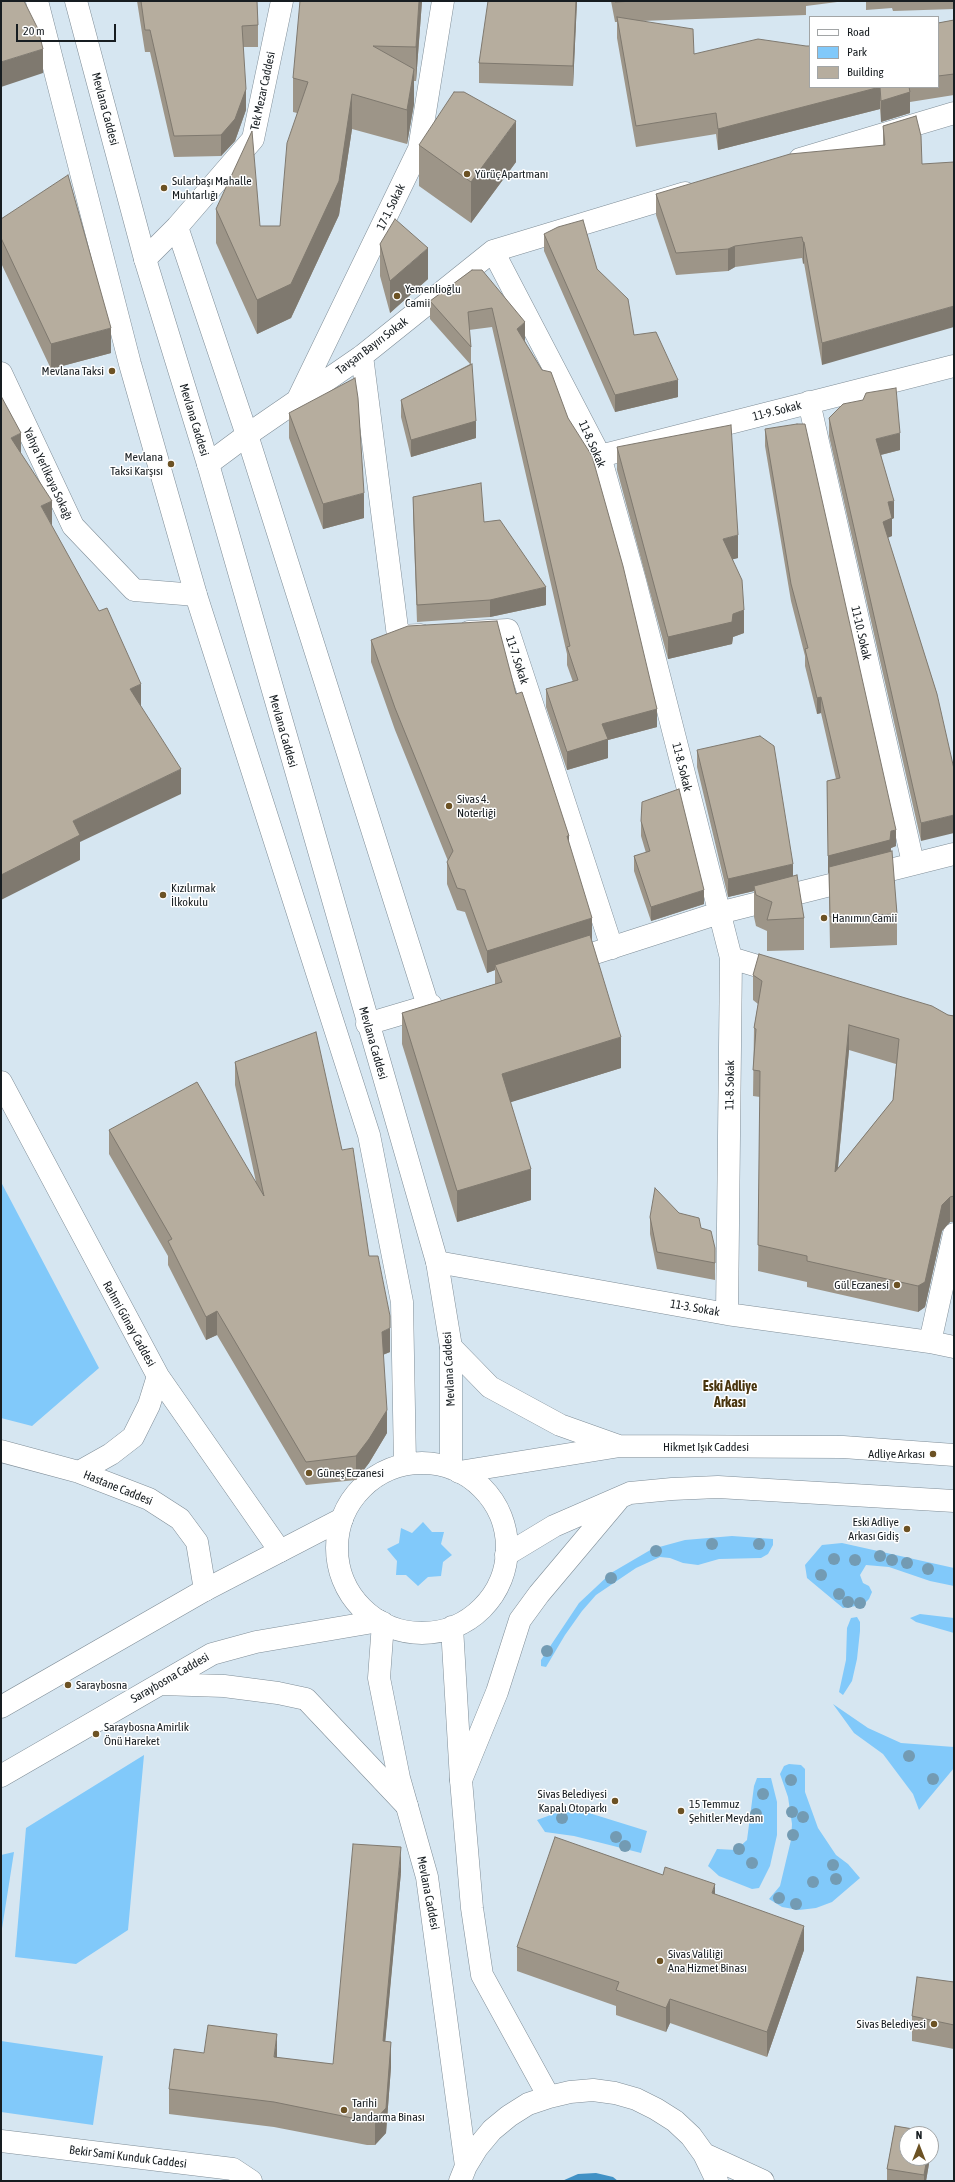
<!DOCTYPE html>
<html>
<head>
<meta charset="utf-8">
<style>
	body { margin:0 }
	#map { position:relative; width:955px; height:2182px; overflow:hidden; background:#d6e6f1; font-family:"Asap Condensed",sans-serif }
	canvas { display:block }
	.frame { position:absolute; inset:0; border:2px solid #171d21; pointer-events:none }
	.legend { position:absolute; left:809px; top:16px; width:130px; height:72px; box-sizing:border-box; background:#fff; border:1px solid #a2a5a6; margin:0; padding:5px 7px; list-style:none; font-size:12px; color:#171d21 }
	.legend li { display:flex; align-items:center; gap:8px; height:20px }
	.legend b { width:20px; border:1px solid #a2a5a6 }
	.north { position:absolute; left:899px; top:2126px; width:40px; height:40px; box-sizing:border-box; background:#fff; border:1px solid #a2a5a6; border-radius:50%; rotate:0deg; font-size:11px; font-weight:700; line-height:16px; text-align:center; color:#171d21 }
	.north::after { content:''; display:block; margin:auto; width:14px; height:18px; background:#6c5224; clip-path:polygon(50% 0,100% 100%,50% 72%,0 100%) }
	.scale { position:absolute; left:16px; top:24px; width:100px; height:18px; box-sizing:border-box; border:2px solid #171d21; border-top:0; padding-left:5px; font-size:12px; line-height:14px; white-space:nowrap; color:#171d21; -webkit-text-stroke:3px #fff; paint-order:stroke }
</style>
</head>
<body>
<div id="map">
<canvas width="955" height="2182"></canvas>
<div class="frame"></div>
<ul class="legend">
<li><b style="height:5px;background:#fff"></b>Road</li>
<li><b style="height:11px;background:#81c9fa"></b>Park</li>
<li><b style="height:11px;background:#b6ad9e"></b>Building</li>
</ul>
<div class="north">N</div>
<div class="scale">20 m</div>
</div>
<script>
const ctx = document.querySelector('canvas').getContext('2d');
ctx.lineJoin = 'round';
function fill(path, color) {
  ctx.fillStyle = color;
  ctx.fill(path, 'evenodd');
}
function shape(rows) {
  const path = new Path2D();
  for (const r of rows) {
    if (r.length === 3) {
      path.moveTo(r[0] + r[2], r[1]);
      path.arc(r[0], r[1], r[2], 0, 2 * Math.PI);
      continue;
    }
    path.moveTo(r[0], r[1]);
    for (let i = 2; i < r.length; i += 2) path.lineTo(r[i], r[i + 1]);
  }
  return path;
}
function strokePath(path, color, width, dash) {
  ctx.strokeStyle = color;
  ctx.lineWidth = width;
  ctx.lineCap = dash ? 'butt' : 'round';
  ctx.setLineDash(dash || []);
  ctx.stroke(path);
}
function drawText(font, color, halo, rows, align = 'center') {
  ctx.font = font + ' "Asap Condensed",sans-serif';
  ctx.lineWidth = 3;
  ctx.setLineDash([]);
  ctx.textBaseline = 'middle';
  ctx.strokeStyle = halo;
  ctx.fillStyle = color;
  for (const [text, x, y, turn = 0] of rows) {
    ctx.save();
    ctx.translate(x, y);
    ctx.rotate((+turn || 0) * Math.PI / 180);
    ctx.textAlign = isNaN(turn) ? turn : align;
    if (halo) ctx.strokeText(text, 0, 0);
    ctx.fillText(text, 0, 0);
    ctx.restore();
  }
}
const green = shape([
	[1,1182,99,1368,32,1426,1,1418],
	[423,1522,432,1532,444,1532,441,1544,452,1555,443,1562,441,1576,428,1577,418,1586,406,1575,396,1575,397,1561,387,1549,399,1543,401,1528,412,1533],
	[732,1536,773,1539,773,1545,768,1554,761,1558,719,1559,698,1565,683,1563,670,1558,660,1557,636,1568,596,1595,582,1611,565,1635,546,1667,541,1666,541,1660,579,1603,611,1573,652,1549,685,1540],
	[842,1543,954,1568,954,1586,930,1581,889,1567,866,1565,860,1575,863,1583,869,1586,872,1592,869,1599,863,1605,843,1608,807,1578,805,1565,822,1545],
	[920,1614,954,1618,954,1633,916,1622,910,1618],
	[857,1617,860,1622,860,1631,857,1659,852,1681,843,1695,839,1692,846,1660,847,1628,851,1618],
	[833,1704,868,1728,901,1743,954,1747,954,1768,919,1810,913,1794,883,1754,854,1733],
	[144,1755,128,1930,76,1964,15,1957,26,1828],
	[789,1764,801,1765,805,1769,805,1792,818,1828,836,1855,848,1864,860,1878,832,1902,816,1908,799,1910,782,1907,769,1899,780,1886,791,1840,792,1824,788,1797,780,1774,784,1766],
	[757,1778,771,1778,777,1802,777,1835,770,1866,759,1888,752,1889,719,1876,708,1866,717,1849,736,1850,747,1840,754,1786],
	[570,1812,589,1813,647,1831,641,1853,574,1836,545,1832,537,1820,556,1813],
	[14,1852,1,1935,1,1855],
	[1,2041,103,2056,93,2125,1,2112]
]);
const water = shape([
	[596,2173,613,2177,618,2181,562,2181,578,2174]
]);
const street = shape([
	[800,159,954,113],
	[177,227,247,435,428,1006],
	[493,251,600,456,635,581,731,958,727,1314],
	[145,259,177,227,253,139,282,1],
	[362,356,398,636,421,635],
	[1,373,73,526,134,590,196,595],
	[298,399,419,149,443,1],
	[809,402,913,863],
	[600,456,954,366],
	[208,464,247,435,362,356,493,251,685,193],
	[469,632,508,630,612,948],
	[731,958,784,974],
	[567,962,719,913,954,854],
	[367,1024,431,1005],
	[1,1082,158,1376,280,1551],
	[437,1262,727,1314,930,1342,954,1347],
	[930,1342,954,1234],
	[1,1451,79,1472,149,1499,180,1519,197,1542,205,1590],
	[79,1472,111,1454,133,1437,149,1405,158,1376],
	[1,2141,233,2169,251,2181]
]);
const secondary = shape([
	[451,1347,490,1387,560,1425,619,1446],
	[459,1472,620,1446,843,1447,954,1455],
	[506,1555,554,1526,630,1493,672,1489,718,1487,954,1501],
	[161,1684,224,1686,278,1693,306,1699,407,1806],
	[1,1707,205,1590,342,1519],
	[1,1776,212,1654,256,1642,379,1621],
	[461,1780,497,1692,520,1620,539,1594,618,1500]
]);
const primary = shape([
	[37,1,130,364,196,595,369,1135,402,1302,405,1464],
	[76,1,145,259,208,464,437,1262,451,1347,451,1468],
	[422,1548,85],
	[383,1623,379,1678,399,1778,427,1877,466,2166],
	[452,1627,461,1780,472,1908,482,1975,549,2097],
	[704,2154,763,2181],
	[460,2181,466,2166,477,2148,492,2130,509,2116,528,2104,549,2097,570,2092,593,2090,615,2093,636,2099,656,2109,675,2121,691,2136,704,2154,717,2181]
]);
const trees = [
	[712,1544],
	[759,1544],
	[656,1551],
	[880,1556],
	[834,1559],
	[855,1560],
	[892,1560],
	[907,1563],
	[928,1569],
	[821,1575],
	[611,1578],
	[839,1594],
	[848,1602],
	[860,1603],
	[547,1651],
	[909,1756],
	[933,1779],
	[791,1780],
	[763,1794],
	[792,1812],
	[756,1814],
	[803,1817],
	[562,1818],
	[793,1835],
	[616,1837],
	[625,1846],
	[739,1849],
	[752,1863],
	[833,1865],
	[836,1879],
	[813,1882],
	[779,1898],
	[796,1904]
];
const wall = shape([
	[137,1,257,1,258,25,258,47,243,47,246,110,235,141,221,156,174,157,150,52,145,52],
	[422,1,416,81,414,81,414,104,407,144,352,129,339,215,291,318,257,334,216,243,216,209,260,226,280,226,297,113,293,112,293,78],
	[577,1,573,86,479,83,479,63],
	[611,1,845,1,806,6,806,15,641,21,694,54,810,87,938,87,938,23,954,20,954,95,910,102,910,113,881,122,880,109,718,150,716,134,636,147,617,38,617,22,615,22],
	[866,1,954,1,954,9,893,11,892,8,866,10],
	[916,116,822,365,804,263,803,264,802,258,735,267,728,271,676,275,656,215,656,194,883,145,883,126],
	[419,145,516,162,471,223,419,186],
	[1,219,111,353,51,369,1,263],
	[544,234,597,269,634,335,678,397,615,412,544,251],
	[380,244,428,279,390,313,380,276],
	[472,270,525,340,525,341,657,727,608,740,608,758,567,770,546,707,546,689,573,682,567,665,567,654,492,327,469,330,471,347,471,364,476,438,411,457,401,417,401,400,470,364,430,319,430,301],
	[289,413,364,518,323,529,289,438],
	[829,418,900,450,881,455,894,518,892,519,892,536,887,537,937,694,921,841,829,436],
	[765,429,896,846,891,848,891,852,897,914,897,945,830,948,827,781,836,779,821,713,817,714,805,666,805,656,791,601,765,446],
	[617,447,738,558,732,559,744,633,733,637,732,644,668,659,617,470],
	[413,497,484,522,546,605,490,617,417,622,413,514],
	[371,640,516,694,569,844,621,1068,510,1102,531,1200,457,1222,402,1044,402,1013,495,984,495,970,487,973,465,912,457,910,447,884,447,862,448,861,395,730,371,662],
	[697,750,793,876,804,918,804,950,767,951,767,931,756,926,754,917,754,891,728,897,697,767],
	[641,821,704,904,651,921,634,871,634,856,646,853,641,836],
	[753,975,954,1016,954,1222,950,1222,942,1231,925,1307,918,1312,807,1287,807,1282,758,1271,760,1097,753,1096,754,1028,758,1004,753,1000],
	[849,1050,896,1064,893,1100,838,1168],
	[235,1062,342,1150,369,1256,390,1352,383,1355,387,1433,369,1463,356,1480,306,1485,217,1335,206,1340,168,1265,168,1256,109,1154,109,1130,256,1182,235,1085],
	[679,1213,701,1228,715,1248,715,1280,657,1269,650,1234,650,1217],
	[401,1872,385,2041,391,2067,386,2133,375,2145,367,2145,274,2127,169,2114,169,2089,204,2053,277,2058,333,2064],
	[715,1895,804,1950,767,2057,670,2023,666,2032,616,2015,616,2006,517,1971,517,1947],
	[954,1982,954,2049,912,2041,912,2016],
	[895,2126,931,2132,931,2152,931,2134,907,2134,907,2158,930,2158,926,2181,887,2181,887,2169]
]);
const shadedWall = shape([
	[419,1,422,1,416,81,416,47],
	[576,1,577,1,573,86,573,66],
	[43,49,43,73,1,87,1,62],
	[414,69,414,104,407,144,407,110],
	[880,87,880,109,718,150,718,129],
	[246,89,246,110,235,141,221,156,221,135],
	[910,92,910,113,881,122,881,101],
	[352,94,352,129,339,215,291,318,257,334,257,300],
	[516,121,516,162,471,223,471,182],
	[803,242,804,242,804,263,803,264],
	[735,246,735,267,728,271,728,249],
	[428,248,428,279,390,313,390,281],
	[954,306,954,327,822,365,822,343],
	[525,322,525,340,517,347,517,329],
	[111,328,111,353,51,369,51,344],
	[678,380,678,397,615,412,615,395],
	[476,421,476,438,411,457,411,440],
	[21,433,21,458,11,438],
	[900,433,900,450,876,456,876,439],
	[364,493,364,518,323,529,323,504],
	[52,501,52,526,41,506],
	[894,501,894,518,892,519,892,536,883,540,883,522,888,502],
	[738,535,738,558,723,562,723,539],
	[546,587,546,605,490,617,490,600],
	[744,610,744,633,733,637,732,644,668,659,668,637],
	[141,684,141,709,130,689],
	[821,697,821,713,817,714,817,698],
	[657,709,657,727,608,740,608,758,567,770,567,752,602,724],
	[181,769,181,794,80,842,80,860,1,900,1,875,73,821],
	[954,815,954,833,921,841,921,823],
	[896,830,896,846,891,848,890,857,828,873,828,856,891,831],
	[567,836,569,836,569,858],
	[793,864,793,882,754,886,754,891,728,897,728,879],
	[704,890,704,904,651,921,651,907],
	[592,918,592,940,495,965,495,970,487,973,487,951],
	[849,1025,849,1050,835,1197,835,1172],
	[621,1037,621,1068,502,1105,502,1074],
	[531,1169,531,1200,457,1222,457,1191],
	[950,1197,950,1222,942,1231,925,1307,918,1312,918,1286,942,1205],
	[217,1311,217,1335,206,1340,206,1317],
	[390,1328,390,1352,382,1355,382,1332],
	[387,1410,387,1433,369,1463,356,1480,356,1456],
	[401,1847,401,1872,383,2066,383,2041],
	[715,1884,715,1909,712,1893],
	[804,1926,804,1950,767,2057,767,2032],
	[670,1999,670,2023,666,2032,666,2008],
	[277,2034,277,2059,274,2057],
	[391,2042,391,2067,386,2133,375,2145,375,2120],
	[927,2158,930,2158,926,2181,924,2181,924,2175]
]);
const building = shape([
	[1,1,24,1,38,29,43,49,1,62,1,1],
	[141,1,257,1,258,25,242,26,246,89,235,119,221,135,174,136,150,30,145,30,141,1],
	[300,1,419,1,416,47,373,46,414,69,407,110,352,94,339,181,291,284,257,300,216,209,252,131,260,226,280,226,287,143,308,82,293,78,300,1],
	[488,1,576,1,573,66,479,63,488,1],
	[614,1,635,1,615,2,614,1],
	[617,17,693,29,694,54,758,39,806,46,810,46,810,87,909,87,910,92,881,101,880,87,718,129,716,113,636,126,617,17],
	[954,20,954,74,938,76,938,23,954,20],
	[454,92,464,92,516,121,471,182,419,145,454,92],
	[916,116,921,136,922,164,954,162,954,306,822,343,804,242,803,242,802,237,735,246,728,249,676,253,656,194,790,154,885,145,883,126,916,116],
	[68,175,111,328,51,344,1,238,1,219,68,175],
	[395,219,428,248,390,281,380,244,395,219],
	[583,220,597,269,628,299,634,335,656,332,678,380,615,395,544,234,558,227,583,220],
	[472,270,482,270,525,322,517,329,542,370,551,372,568,418,592,456,623,566,657,709,602,724,608,739,567,752,546,689,578,680,567,647,570,646,492,308,468,312,471,347,430,301,472,270],
	[472,364,476,421,411,440,401,400,472,364],
	[355,378,358,398,364,493,323,504,289,413,355,378],
	[896,388,900,433,876,439,894,501,888,502,892,518,883,522,937,694,954,769,954,815,921,823,829,418,843,404,863,400,866,393,896,388],
	[1,396,21,433,11,438,52,501,41,506,99,611,107,608,141,684,130,689,181,769,73,821,80,835,1,875,1,396],
	[797,424,805,424,896,830,891,831,890,840,828,856,827,781,840,778,821,697,817,698,805,649,808,648,791,584,765,429,797,424],
	[731,425,738,535,723,539,742,580,744,610,733,614,732,622,668,637,617,447,731,425],
	[481,483,484,522,500,520,546,587,490,600,417,605,413,497,481,483],
	[497,621,516,694,522,692,569,836,567,836,592,918,487,951,465,890,457,888,447,862,453,851,395,708,371,640,408,626,497,621],
	[760,736,774,746,793,864,728,879,697,750,760,736],
	[679,789,704,890,651,907,634,856,650,851,641,821,642,802,679,789],
	[892,851,897,914,830,917,829,867,892,851],
	[797,875,804,918,767,920,772,902,756,895,754,886,797,875],
	[590,935,621,1037,502,1074,531,1169,457,1191,402,1013,502,982,495,965,590,935],
	[759,954,932,1006,948,1015,954,1016,954,1196,950,1197,942,1205,925,1282,918,1286,807,1261,807,1256,758,1245,760,1071,753,1070,756,1029,754,1028,762,981,753,975,759,954],
	[849,1025,899,1039,893,1100,835,1172,849,1025],
	[316,1032,342,1150,353,1148,369,1256,378,1256,390,1316,390,1328,382,1332,387,1410,369,1439,356,1456,306,1462,217,1311,206,1317,168,1241,172,1239,109,1130,197,1082,264,1196,235,1062,316,1032],
	[655,1188,679,1213,699,1218,701,1228,711,1231,715,1248,715,1263,657,1252,650,1217,655,1188],
	[555,1837,663,1875,665,1867,715,1884,712,1893,804,1926,767,2032,670,1999,666,2008,616,1990,619,1982,517,1947,555,1837],
	[353,1844,401,1847,383,2041,391,2042,386,2108,375,2120,367,2121,274,2102,169,2089,174,2049,204,2053,208,2025,277,2034,274,2057,333,2064,353,1844],
	[917,1977,954,1982,954,2025,912,2016,917,1977],
	[895,2126,931,2132,931,2135,931,2134,907,2134,907,2158,927,2158,924,2175,887,2169,895,2126]
]);
const markers = [
	[467,174,4,"#6c5224"],
	[164,188,4,"#6c5224"],
	[397,296,4,"#6c5224"],
	[112,371,4,"#6c5224"],
	[171,464,4,"#6c5224"],
	[449,806,4,"#6c5224"],
	[163,895,4,"#6c5224"],
	[824,918,4,"#6c5224"],
	[897,1285,4,"#6c5224"],
	[933,1454,4,"#6c5224"],
	[309,1473,4,"#6c5224"],
	[907,1529,4,"#6c5224"],
	[68,1685,4,"#6c5224"],
	[96,1734,4,"#6c5224"],
	[615,1801,4,"#6c5224"],
	[681,1811,4,"#6c5224"],
	[660,1961,4,"#6c5224"],
	[934,2024,4,"#6c5224"],
	[344,2110,4,"#6c5224"]
];
const streetNames = [
	["Tek Mezar Caddesi",263,91,-78],
	["Mevlana Caddesi",105,109,75],
	["17-1. Sokak",391,207,-64],
	["Tavşan Bayırı Sokak",372,346,-37],
	["11-9. Sokak",777,411,-14],
	["Mevlana Caddesi",194,420,73],
	["11-8. Sokak",592,444,66],
	["Yahya Yerlikaya Sokağı",48,474,65],
	["11-10. Sokak",861,633,77],
	["11-7. Sokak",517,660,72],
	["Mevlana Caddesi",283,731,74],
	["11-8. Sokak",682,767,76],
	["Mevlana Caddesi",373,1043,74],
	["11-8. Sokak",730,1085,-89],
	["11-3. Sokak",695,1308,10],
	["Rahmi Günay Caddesi",129,1324,61],
	["Mevlana Caddesi",449,1369,-93],
	["Hikmet Işık Caddesi",706,1447],
	["Hastane Caddesi",118,1488,22],
	["Saraybosna Caddesi",170,1678,-30],
	["Mevlana Caddesi",428,1893,79],
	["Bekir Sami Kunduk Caddesi",128,2157,7]
];
const poiNames = [
	["Yürüç Apartmanı",475,174],
	["Sularbaşı Mahalle",172,181],
	["Muhtarlığı",172,195],
	["Yemenlioğlu",405,289],
	["Camii",405,303],
	["Mevlana Taksi",104,371,"right"],
	["Mevlana",163,457,"right"],
	["Taksi Karşısı",163,471,"right"],
	["Sivas 4.",457,799],
	["Noterliği",457,813],
	["Kızılırmak",171,888],
	["İlkokulu",171,902],
	["Hanımın Camii",832,918],
	["Gül Eczanesi",889,1285,"right"],
	["Adliye Arkası",925,1454,"right"],
	["Güneş Eczanesi",317,1473],
	["Eski Adliye",899,1522,"right"],
	["Arkası Gidiş",899,1536,"right"],
	["Saraybosna",76,1685],
	["Saraybosna Amirlik",104,1727],
	["Önü Hareket",104,1741],
	["Sivas Belediyesi",607,1794,"right"],
	["Kapalı Otoparkı",607,1808,"right"],
	["15 Temmuz",689,1804],
	["Şehitler Meydanı",689,1818],
	["Sivas Valiliği",668,1954],
	["Ana Hizmet Binası",668,1968],
	["Sivas Belediyesi",926,2024,"right"],
	["Tarihi",352,2103],
	["Jandarma Binası",352,2117]
];
const quarterNames = [
	["Eski Adliye",730,1387],
	["Arkası",730,1403]
];
fill(green, '#81c9fa');
fill(water, '#4191c5');
strokePath(street, '#7f8d97', 23);
strokePath(secondary, '#7f8d97', 23);
strokePath(primary, '#7f8d97', 23);
strokePath(street, '#fff', 22);
strokePath(secondary, '#fff', 22);
strokePath(primary, '#fff', 22);
ctx.fillStyle = '#739bb3';
for (const [x, y] of trees) {
  ctx.beginPath();
  ctx.arc(x, y, 6, 0, 2 * Math.PI);
  ctx.fill();
}
fill(wall, '#9d9588');
fill(shadedWall, '#7f796f');
fill(building, '#b6ad9e');
strokePath(building, '#7f796f', 1);
for (const [x, y, r, color] of markers) {
  const dot = new Path2D();
  dot.arc(x, y, r, 0, 2 * Math.PI);
  ctx.fillStyle = color;
  ctx.fill(dot);
  strokePath(dot, '#fff', 1.5);
}
drawText('12px', '#171d21', '#fff', streetNames);
drawText('12px', '#171d21', '#fff', poiNames, 'left');
drawText('bold 14px', '#48340d', '#fff', quarterNames);
</script>
</body>
</html>
